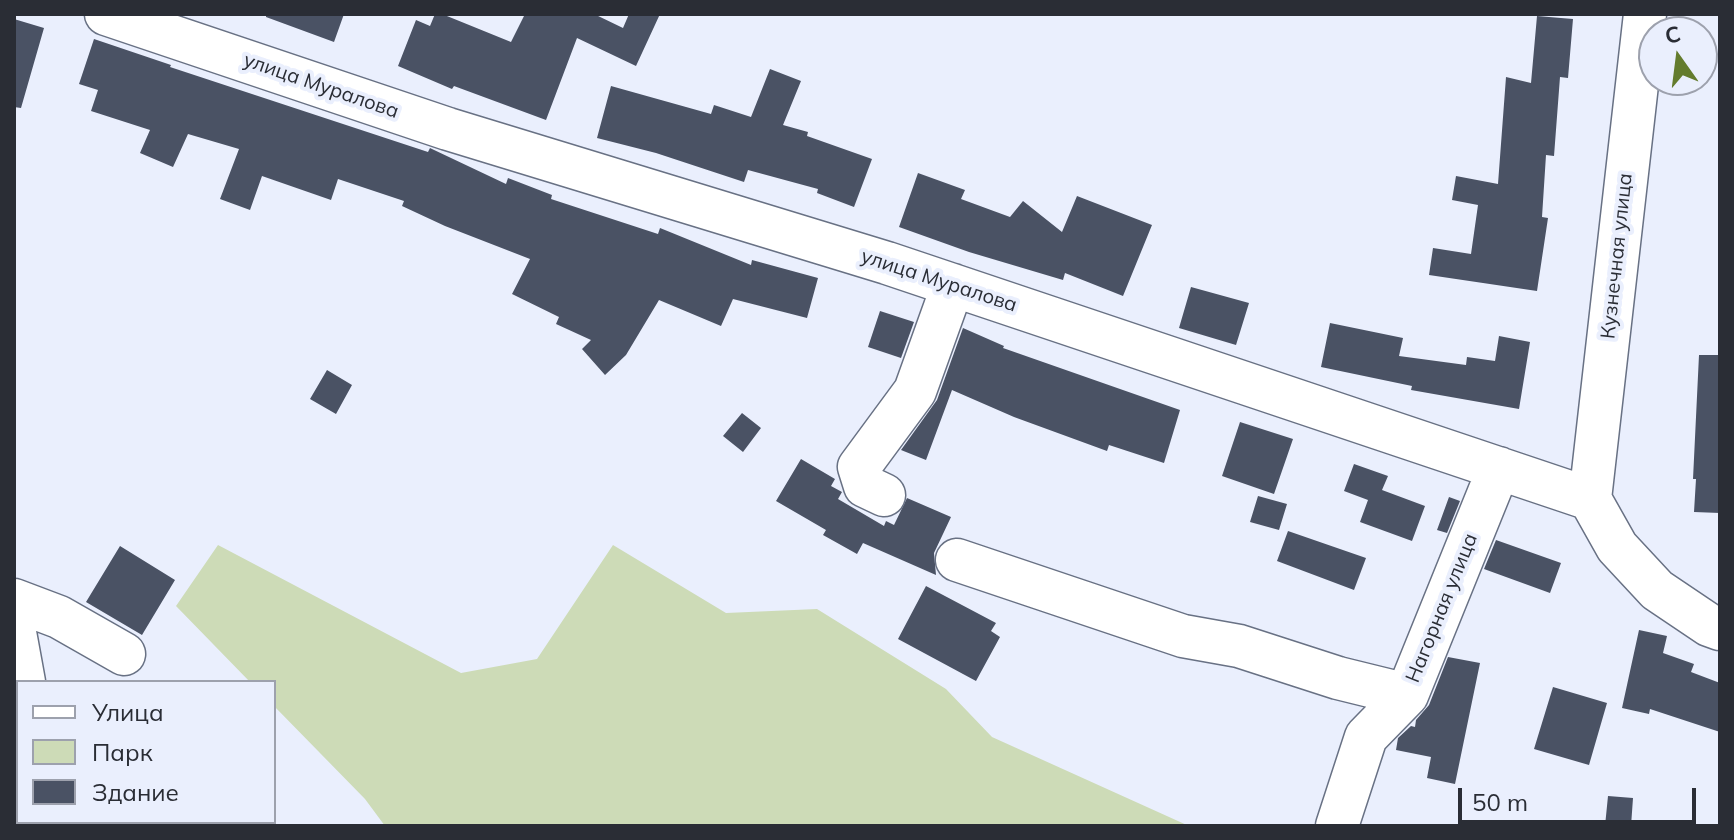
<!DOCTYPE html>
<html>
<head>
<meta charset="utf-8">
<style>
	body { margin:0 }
	#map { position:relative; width:1734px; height:840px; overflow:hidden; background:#eaeffd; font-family:Mulish,sans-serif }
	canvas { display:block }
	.frame { position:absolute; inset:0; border:16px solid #2a2d35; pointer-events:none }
	.legend { position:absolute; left:16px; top:680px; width:260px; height:144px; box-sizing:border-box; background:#eaeffd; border:2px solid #9da1ad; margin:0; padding:10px 14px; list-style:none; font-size:24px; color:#2a2d35 }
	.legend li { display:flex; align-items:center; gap:16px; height:40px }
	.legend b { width:40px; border:2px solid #9da1ad }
	.north { position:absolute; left:1638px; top:16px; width:80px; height:80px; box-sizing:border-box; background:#eaeffd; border:2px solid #9da1ad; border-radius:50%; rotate:346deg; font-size:22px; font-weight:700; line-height:32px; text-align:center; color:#2a2d35 }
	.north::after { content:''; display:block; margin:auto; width:28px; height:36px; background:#647c2e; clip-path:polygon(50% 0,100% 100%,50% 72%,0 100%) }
	.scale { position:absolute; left:1458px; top:788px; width:238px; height:36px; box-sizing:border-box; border:4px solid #2a2d35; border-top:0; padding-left:10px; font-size:24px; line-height:28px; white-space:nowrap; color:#2a2d35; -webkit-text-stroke:6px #eaeffd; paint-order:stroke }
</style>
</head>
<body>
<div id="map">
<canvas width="1734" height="840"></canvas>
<div class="frame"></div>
<ul class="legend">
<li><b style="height:10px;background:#fff"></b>Улица</li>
<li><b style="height:22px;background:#cddbb7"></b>Парк</li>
<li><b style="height:22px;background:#4a5264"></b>Здание</li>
</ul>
<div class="north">С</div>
<div class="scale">50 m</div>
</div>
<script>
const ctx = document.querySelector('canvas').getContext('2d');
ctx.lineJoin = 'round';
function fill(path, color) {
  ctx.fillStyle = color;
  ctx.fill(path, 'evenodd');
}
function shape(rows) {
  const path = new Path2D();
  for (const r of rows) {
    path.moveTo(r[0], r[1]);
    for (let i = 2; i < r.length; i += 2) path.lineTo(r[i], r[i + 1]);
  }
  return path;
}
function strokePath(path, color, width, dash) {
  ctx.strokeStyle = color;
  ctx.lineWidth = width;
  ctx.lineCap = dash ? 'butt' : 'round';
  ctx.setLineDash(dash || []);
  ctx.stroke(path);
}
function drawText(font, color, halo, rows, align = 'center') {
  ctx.font = font + ' Mulish,sans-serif';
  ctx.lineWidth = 8;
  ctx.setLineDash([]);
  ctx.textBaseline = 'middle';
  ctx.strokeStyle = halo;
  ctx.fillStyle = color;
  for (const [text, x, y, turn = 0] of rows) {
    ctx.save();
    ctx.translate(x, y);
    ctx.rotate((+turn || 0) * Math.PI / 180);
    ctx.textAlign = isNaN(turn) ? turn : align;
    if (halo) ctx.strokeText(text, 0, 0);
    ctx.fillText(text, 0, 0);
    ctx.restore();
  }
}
const green = shape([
	[218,545,461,673,537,659,613,545,726,613,817,609,946,689,992,737,1189,826,385,826,365,799,274,706,274,682,250,682,176,606]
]);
const building = shape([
	[266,14,344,14,334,42,266,17],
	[435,14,442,14,511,42,525,14,594,14,623,28,629,14,660,14,636,66,577,38,546,120,454,86,452,89,398,66,416,20,430,26],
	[1537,16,1573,19,1568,78,1560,77,1554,156,1546,155,1542,217,1548,218,1537,291,1429,275,1433,248,1471,254,1478,205,1452,200,1456,176,1498,184,1506,77,1531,83],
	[14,19,44,28,21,108,14,107],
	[94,39,171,65,170,67,428,152,430,148,432,149,506,184,508,178,552,195,551,199,658,234,660,228,751,265,752,260,818,278,807,318,733,299,721,326,659,300,626,355,605,375,582,349,591,340,556,324,559,317,512,294,530,259,445,226,402,206,404,201,338,179,331,200,262,176,250,210,220,199,239,149,188,134,173,167,140,153,150,130,91,111,98,90,79,84],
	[770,69,801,81,783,125,808,132,807,136,872,159,854,207,817,193,818,189,748,170,744,182,656,153,597,138,611,86,711,114,714,105,751,117],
	[918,173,965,190,961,199,1010,217,1023,201,1062,232,1077,196,1152,225,1123,296,1065,273,1063,280,969,252,899,227],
	[1191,287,1249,303,1236,345,1179,328],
	[880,311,914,322,901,358,868,347],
	[1330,323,1403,338,1399,356,1466,365,1467,357,1495,361,1499,336,1530,342,1519,409,1411,390,1412,386,1321,367],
	[963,328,1004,346,1003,348,1180,410,1164,463,1109,445,1107,451,1014,417,952,390,926,460,901,450,937,400],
	[1699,355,1720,355,1720,513,1694,512,1696,479,1693,479],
	[327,370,352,385,336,414,310,399],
	[742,413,761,428,743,452,723,436],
	[1240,422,1293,439,1274,494,1222,476],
	[801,459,835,479,831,486,842,492,838,499,884,526,886,521,894,525,907,498,951,517,934,553,936,575,863,543,857,554,823,535,826,530,776,501],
	[1354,464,1388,476,1382,490,1425,506,1412,541,1360,522,1368,500,1344,491],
	[1258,496,1287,504,1279,530,1250,522],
	[1449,497,1460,501,1447,533,1437,530],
	[1288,531,1366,558,1354,590,1277,561],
	[1496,540,1561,563,1550,593,1484,569],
	[120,546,175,580,142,635,86,602],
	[926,586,996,623,991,631,1000,637,976,681,898,639],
	[1639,630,1667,636,1663,653,1694,664,1691,672,1720,683,1720,732,1650,709,1649,714,1622,708],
	[1448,657,1480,663,1455,784,1427,778,1431,757,1396,750,1398,738,1411,726,1415,727,1416,720,1429,705],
	[1553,687,1607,703,1589,765,1534,749],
	[1608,796,1633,798,1631,826,1605,826]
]);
const minor = shape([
	[106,14,448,129,887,263,1590,499,1617,547,1657,590,1709,625,1720,629],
	[884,495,865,486,859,467,915,391,953,285],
	[1590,499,1645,14],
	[957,560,1183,636,1239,646,1338,678,1407,695],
	[14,600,59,617,124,654],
	[14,627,24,682],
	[63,822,65,826],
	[1337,826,1366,737,1407,695,1499,468]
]);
const streetNames = [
	["улица Муралова",321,86,19],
	["Кузнечная улица",1617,256,-84],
	["улица Муралова",939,281,18],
	["Нагорная улица",1442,608,-68]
];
fill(green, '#cddbb7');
fill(building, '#4a5264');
strokePath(minor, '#687184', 45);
strokePath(minor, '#fff', 42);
drawText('20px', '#2a2d35', '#eaeffd', streetNames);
</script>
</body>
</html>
